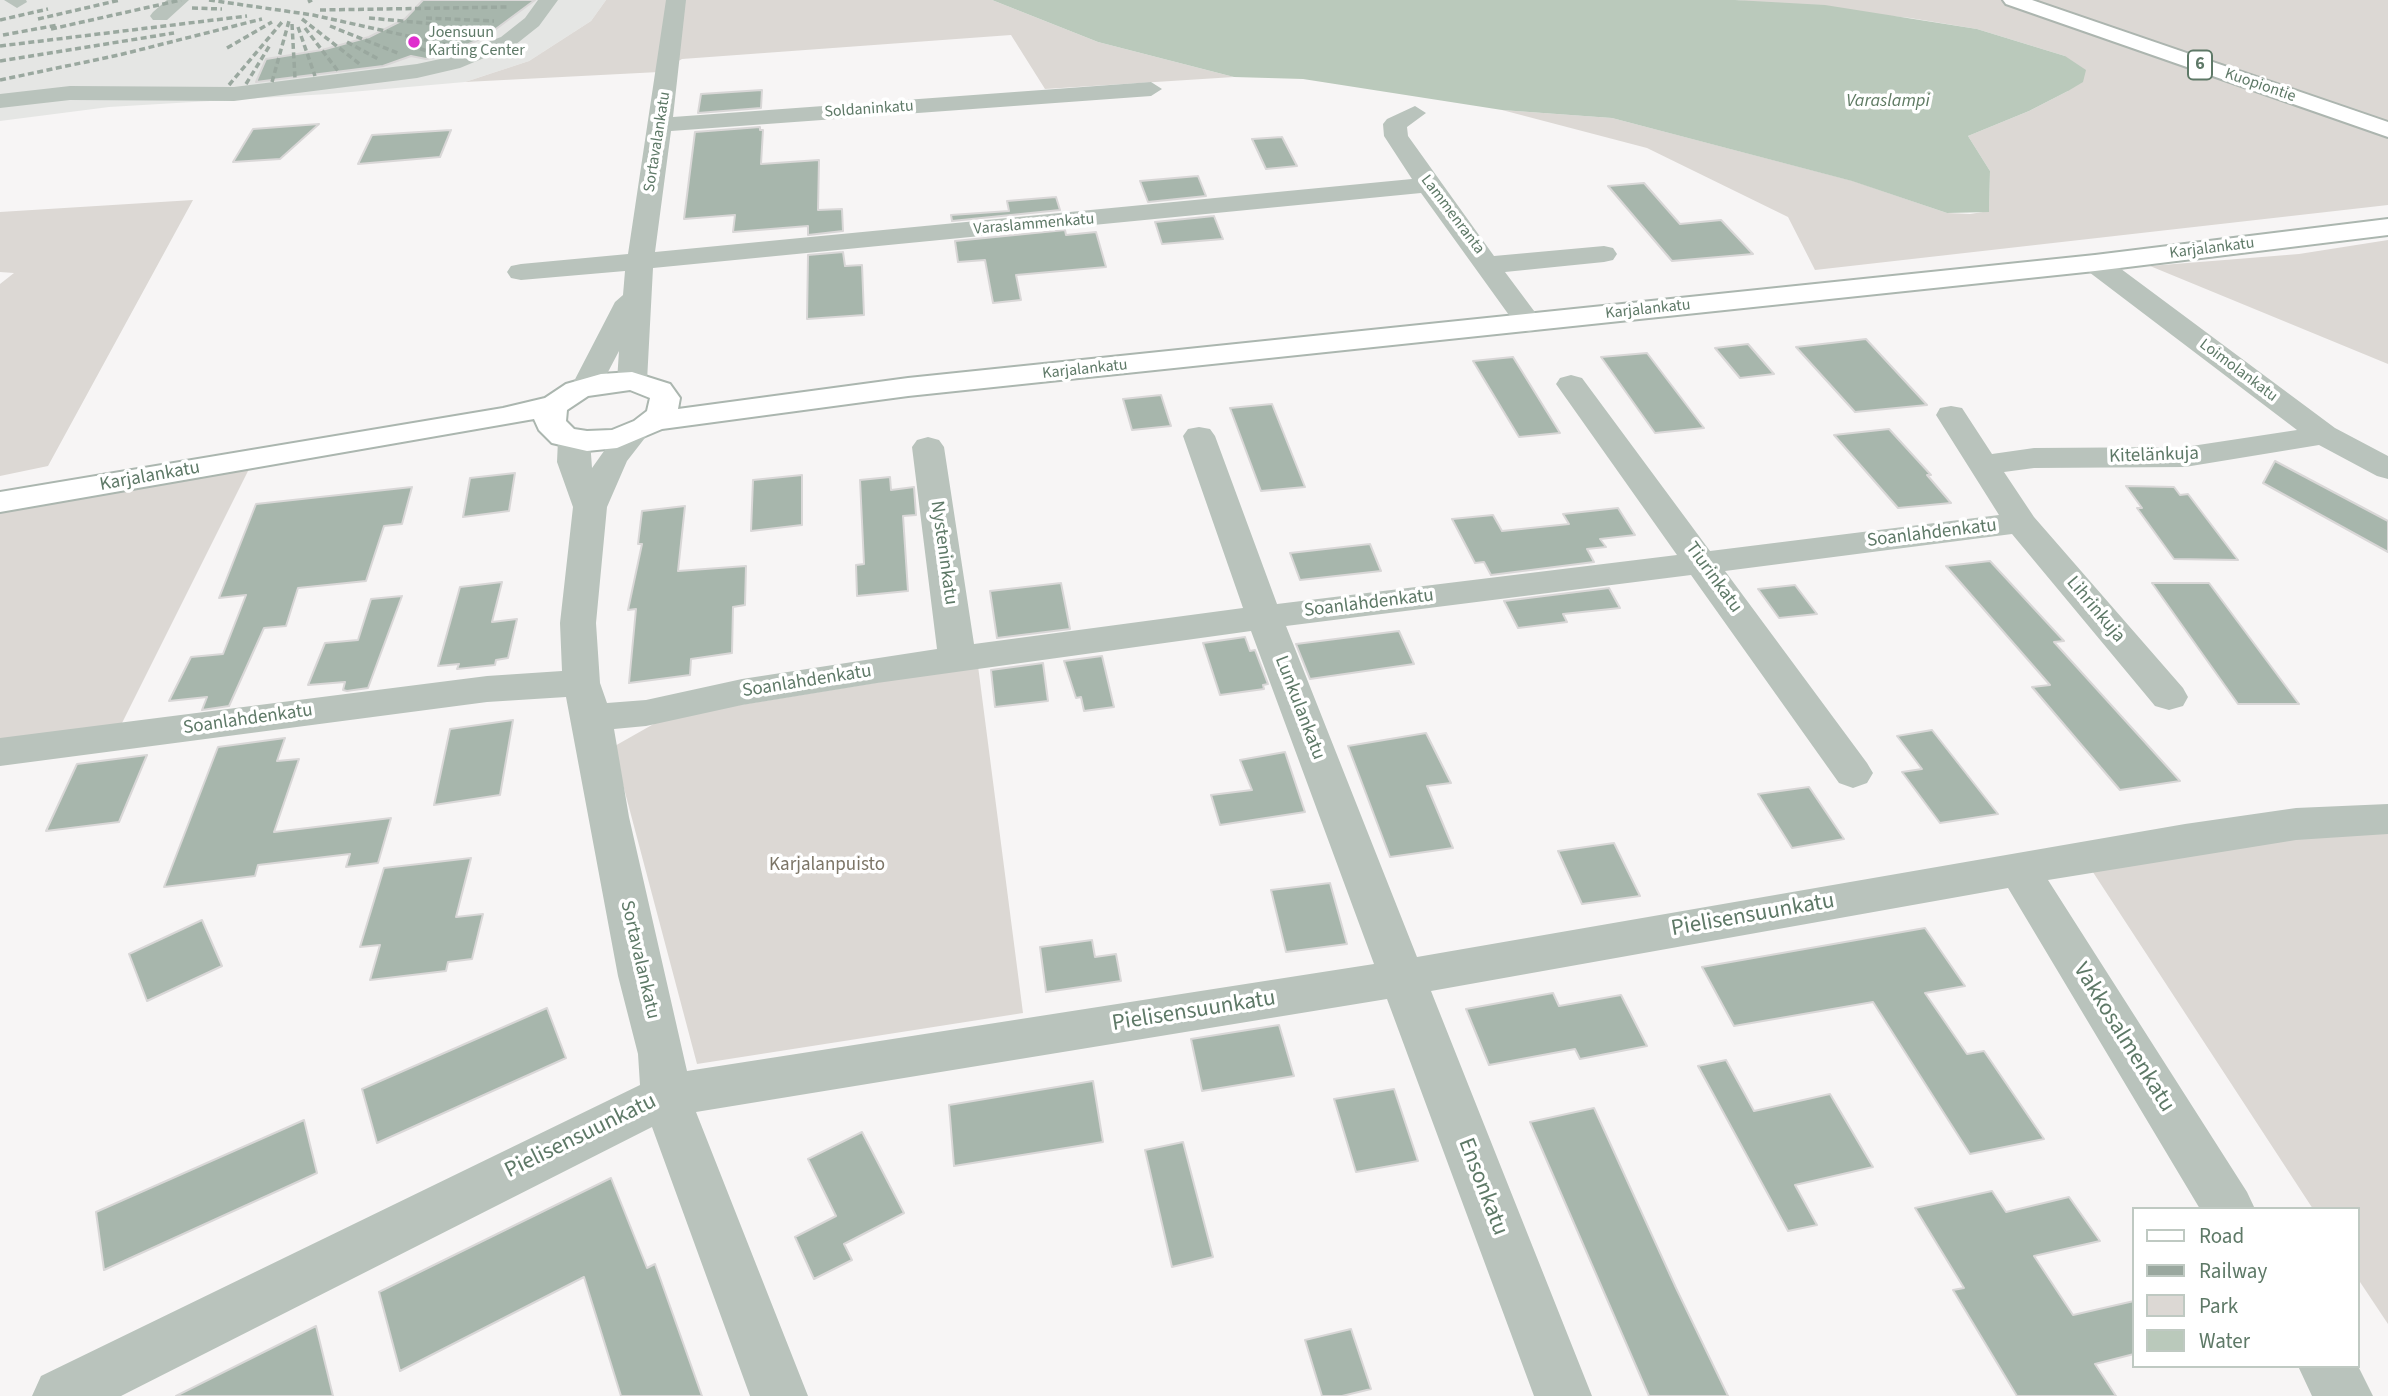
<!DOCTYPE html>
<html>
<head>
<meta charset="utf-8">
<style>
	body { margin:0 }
	#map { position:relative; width:2388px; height:1396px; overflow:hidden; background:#f7f5f5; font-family:"Source Sans 3",sans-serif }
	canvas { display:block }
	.legend { position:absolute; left:2132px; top:1207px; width:228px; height:161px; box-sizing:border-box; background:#fff; border:2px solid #bfc9c2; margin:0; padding:9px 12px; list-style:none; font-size:21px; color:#5e7967 }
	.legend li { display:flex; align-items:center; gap:14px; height:35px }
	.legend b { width:35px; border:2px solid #bfc9c2 }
</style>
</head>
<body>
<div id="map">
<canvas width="2388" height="1396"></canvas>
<ul class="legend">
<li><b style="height:9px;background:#fff"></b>Road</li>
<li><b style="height:9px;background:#9aa89f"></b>Railway</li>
<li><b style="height:19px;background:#dcd8d4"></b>Park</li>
<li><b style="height:19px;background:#bac9bb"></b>Water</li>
</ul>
</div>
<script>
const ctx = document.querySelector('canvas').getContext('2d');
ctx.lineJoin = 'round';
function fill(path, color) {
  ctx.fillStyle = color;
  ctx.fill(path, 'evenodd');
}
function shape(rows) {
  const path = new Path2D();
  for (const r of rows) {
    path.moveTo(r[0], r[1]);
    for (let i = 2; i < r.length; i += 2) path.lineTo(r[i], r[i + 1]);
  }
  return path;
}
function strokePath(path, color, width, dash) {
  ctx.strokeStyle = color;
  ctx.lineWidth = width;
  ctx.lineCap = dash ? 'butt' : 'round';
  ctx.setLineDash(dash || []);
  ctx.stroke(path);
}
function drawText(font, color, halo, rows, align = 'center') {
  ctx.font = font + ' "Source Sans 3",sans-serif';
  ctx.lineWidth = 7;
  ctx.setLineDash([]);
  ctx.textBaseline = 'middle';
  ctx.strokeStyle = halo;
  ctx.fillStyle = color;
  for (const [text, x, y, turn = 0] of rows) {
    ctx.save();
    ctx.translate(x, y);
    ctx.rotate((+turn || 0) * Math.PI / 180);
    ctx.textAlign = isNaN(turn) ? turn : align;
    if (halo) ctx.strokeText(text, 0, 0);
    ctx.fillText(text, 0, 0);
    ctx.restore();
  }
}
const built = shape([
	[0,0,606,0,591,21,529,61,465,82,328,94,109,107,0,121]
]);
const green = shape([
	[606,0,992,0,1098,42,1234,77,1045,89,1011,35,682,59,659,72,465,82,529,61,591,21],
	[1735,0,2388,0,2388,205,1815,270,1788,217,1647,148,1502,110,1612,118,1853,181,1947,213,1970,214,1989,211,1990,171,1968,136,2029,111,2068,91,2065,56,1977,29,1910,18],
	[193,200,48,466,0,476,0,284,14,273,0,272,0,212],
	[2388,240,2388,364,2150,266,2299,254],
	[251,465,116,735,0,748,0,508],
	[978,666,1023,1013,697,1064,613,747,666,717],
	[2388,824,2388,1324,2358,1279,2358,1209,2313,1209,2087,863]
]);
const water = shape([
	[992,0,1735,0,1825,5,1977,29,2065,56,2086,70,2083,82,2068,91,2029,111,1968,136,1990,171,1989,212,1947,213,1852,181,1612,118,1502,110,1303,79,1234,77,1098,42]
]);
const building = shape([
	[423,0,535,0,485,37,444,55,426,59,411,56,383,66,256,82,266,59,322,50,369,37,405,19,423,0],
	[762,90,761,108,698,113,701,94,762,90],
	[319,124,280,159,233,162,253,129,319,124],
	[760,127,760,130,763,130,761,164,819,160,818,210,842,209,843,231,808,235,808,226,733,232,735,215,684,219,695,132,760,127],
	[451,130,440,157,358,164,372,135,451,130],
	[1282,137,1297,166,1266,169,1252,139,1282,137],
	[1198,176,1206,196,1148,202,1140,181,1198,176],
	[1644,183,1680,224,1721,220,1753,254,1672,261,1608,186,1644,183],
	[1056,197,1060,210,952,221,951,215,1009,211,1007,201,1056,197],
	[1214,216,1223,239,1162,244,1155,222,1214,216],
	[1065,230,1066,235,1096,232,1106,267,1016,275,1021,300,993,303,985,260,958,262,955,241,1065,230],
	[843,252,845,266,862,265,864,315,807,319,808,255,843,252],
	[1866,339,1927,405,1855,412,1796,347,1866,339],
	[1748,344,1774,374,1740,378,1715,348,1748,344],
	[1647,353,1704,428,1655,433,1601,357,1647,353],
	[1513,357,1560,433,1519,437,1473,361,1513,357],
	[1161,395,1171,426,1132,430,1123,399,1161,395],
	[1272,404,1305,487,1261,491,1230,408,1272,404],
	[1889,429,1931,475,1927,475,1951,503,1898,508,1834,435,1889,429],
	[2275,461,2388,521,2388,552,2263,483,2275,461],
	[515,473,509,511,463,517,470,478,515,473],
	[802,475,802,525,751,531,753,480,802,475],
	[890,477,891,490,914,487,916,515,903,516,908,591,857,596,856,565,864,564,860,480,890,477],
	[2126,486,2174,487,2180,495,2188,494,2238,560,2174,559,2137,508,2142,508,2126,486],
	[412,487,402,524,384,526,366,581,298,588,286,626,264,628,229,706,202,710,207,697,169,701,191,657,223,654,246,595,219,598,256,504,412,487],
	[685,506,678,571,746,566,745,605,733,607,732,653,691,659,690,675,629,683,636,609,628,610,642,544,638,544,642,511,685,506],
	[1618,508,1635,535,1600,539,1606,547,1587,549,1594,562,1491,575,1484,562,1475,563,1452,519,1493,515,1502,531,1569,524,1563,514,1618,508],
	[1370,544,1381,571,1300,580,1290,553,1370,544],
	[1990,561,2064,641,2054,642,2180,781,2120,790,2032,687,2050,685,1946,566,1990,561],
	[502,582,492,622,517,619,508,658,496,660,495,665,457,669,459,664,438,666,460,587,502,582],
	[1061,583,1070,629,997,638,990,591,1061,583],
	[2152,583,2209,583,2299,704,2238,704,2152,583],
	[1795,585,1817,614,1779,618,1758,589,1795,585],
	[1609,588,1620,608,1563,614,1567,622,1518,628,1504,601,1609,588],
	[402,596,368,688,347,691,343,690,345,682,308,685,325,643,358,640,371,599,402,596],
	[1399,631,1414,664,1310,679,1296,644,1399,631],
	[1245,637,1250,651,1255,650,1268,684,1263,685,1264,689,1220,695,1203,643,1245,637],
	[1102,656,1114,707,1084,711,1081,697,1076,698,1064,661,1102,656],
	[1043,663,1048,701,995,707,991,670,1043,663],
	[513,720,500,795,434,805,450,729,513,720],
	[1932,730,1998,814,1940,823,1902,772,1922,769,1897,736,1932,730],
	[1426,733,1451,783,1427,786,1453,848,1390,857,1348,746,1426,733],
	[285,738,277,761,299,759,274,832,391,818,378,863,346,867,350,854,258,865,255,876,164,887,218,747,285,738],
	[1285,752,1305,812,1220,825,1211,795,1252,790,1240,760,1285,752],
	[147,755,119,822,46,831,77,764,147,755],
	[1809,787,1844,839,1792,848,1758,794,1809,787],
	[1614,843,1640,896,1582,904,1558,851,1614,843],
	[471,858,456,917,483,914,472,959,448,962,446,971,370,980,380,945,360,947,384,868,471,858],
	[1330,883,1347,944,1286,952,1271,890,1330,883],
	[202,920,222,966,147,1001,129,954,202,920],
	[1925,928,1965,986,1925,993,1967,1054,1984,1051,2044,1139,1970,1154,1873,1002,1734,1026,1702,967,1925,928],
	[1092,940,1095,957,1116,954,1121,981,1046,992,1040,947,1092,940],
	[1553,993,1559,1006,1621,995,1647,1046,1580,1059,1575,1049,1489,1065,1466,1009,1553,993],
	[547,1008,566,1058,377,1143,362,1089,547,1008],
	[1279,1025,1294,1076,1202,1091,1191,1039,1279,1025],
	[1726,1060,1754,1111,1830,1094,1873,1167,1795,1185,1817,1225,1788,1231,1698,1066,1726,1060],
	[1093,1081,1103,1142,954,1166,949,1105,1093,1081],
	[1394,1089,1418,1161,1356,1172,1334,1099,1394,1089],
	[1594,1108,1676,1288,1728,1396,1649,1396,1530,1122,1594,1108],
	[304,1120,317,1173,104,1270,96,1212,304,1120],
	[862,1132,904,1213,844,1244,852,1260,814,1279,795,1237,836,1216,808,1159,862,1132],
	[1183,1142,1213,1257,1172,1267,1145,1150,1183,1142],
	[611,1178,647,1268,655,1264,702,1396,621,1396,584,1277,400,1371,379,1292,611,1178],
	[1992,1191,2006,1212,2069,1197,2100,1241,2034,1256,2073,1315,2134,1301,2134,1354,2095,1364,2116,1396,2017,1396,1953,1290,1964,1288,1915,1208,1992,1191],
	[316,1326,333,1396,176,1396,316,1326],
	[1351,1329,1371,1389,1342,1396,1322,1396,1305,1340,1351,1329]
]);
const minor = shape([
	[4,0,26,0,27,2,17,8,4,0],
	[167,0,189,0,167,20,153,20,150,16,153,12,167,0],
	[538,0,558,0,539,26,515,45,460,68,417,78,234,101,70,100,0,108,0,94,70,86,234,87,417,64,445,58,501,37,525,18,538,0],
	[666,0,686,0,673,117,1151,82,1162,89,1151,96,671,131,655,252,1412,179,1384,136,1383,124,1387,119,1415,106,1426,113,1407,127,1408,136,1494,256,1604,246,1613,248,1617,254,1613,260,1604,262,1505,272,1543,323,1539,329,1529,332,1519,329,1421,193,653,268,647,381,643,387,632,390,621,387,617,381,619,351,597,393,586,396,575,393,571,387,615,302,623,295,625,271,521,280,511,278,507,272,511,266,521,264,628,254,666,0],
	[2095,255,2105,257,2335,428,2388,456,2388,479,2377,476,2319,445,2185,467,2034,468,2004,472,2034,517,2183,688,2188,697,2183,706,2169,710,2155,706,2012,534,1725,571,1867,763,1873,773,1867,783,1853,788,1839,783,1691,575,1286,626,1417,957,2185,824,2296,808,2388,804,2388,834,2296,840,2048,880,2247,1192,2255,1209,2200,1209,2008,888,1431,991,1592,1396,1534,1396,1387,999,696,1112,808,1396,750,1396,652,1127,121,1396,32,1396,41,1376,640,1085,638,1054,618,976,566,697,487,702,0,766,0,738,487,676,562,671,560,623,573,507,557,462,558,440,563,433,574,431,585,433,590,440,592,468,621,427,632,425,643,427,648,434,627,461,607,507,596,623,600,683,607,703,646,700,742,679,937,649,912,447,917,440,928,437,939,440,944,447,974,644,1243,608,1183,436,1188,429,1199,427,1210,429,1215,436,1277,604,1677,555,1556,384,1560,378,1571,375,1582,378,1710,551,1999,515,1936,415,1940,408,1951,406,1962,408,1992,454,2034,448,2185,447,2297,430,2085,269,2082,263,2085,257,2095,255],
	[1251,631,1374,964,687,1071,629,817,614,729,646,726,742,705,877,683,1251,631],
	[2298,1366,2358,1366,2373,1396,2312,1396,2298,1366]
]);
const major = shape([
	[2388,219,2388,235,2095,271,908,396,662,429,617,448,587,451,552,443,539,430,534,419,0,512,0,492,503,408,545,398,566,384,601,374,632,372,670,384,680,398,678,409,908,378,2095,255,2388,219],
	[630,390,650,398,647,411,634,421,612,430,587,431,574,429,566,421,567,410,588,396,630,390]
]);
const highway = shape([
	[2003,0,2032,0,2388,122,2388,137,2006,4,2003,0]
]);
const rail = shape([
	[209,0,313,15,453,46],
	[308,2,312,0],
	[192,8,222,9],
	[320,10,508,7],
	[369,18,435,24],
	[426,18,494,21],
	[38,19,120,0],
	[302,19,361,65],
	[0,20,48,9],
	[292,24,295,79],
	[330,26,400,54],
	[298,27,315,76],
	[305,28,338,71],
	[51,29,181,0],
	[432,32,469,37],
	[3,35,58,25],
	[347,42,380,60],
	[0,46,247,16],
	[411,46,434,53],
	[227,48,272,22],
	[0,61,174,33],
	[0,80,119,55,262,19],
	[272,82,289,21],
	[246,84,270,45],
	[229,85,282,22]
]);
const markers = [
	[414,42,7,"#df2dcd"]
];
const farPoinames = [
	["Joensuun",428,33],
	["Karting Center",428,51]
];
const farStreetnames = [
	["Kuopiontie",2260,86,19],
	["Soldaninkatu",869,110,-4],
	["Sortavalankatu",658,142,-81],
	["Lammenranta",1452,215,53],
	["Varaslammenkatu",1034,225,-5],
	["Karjalankatu",2212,249,-7],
	["Karjalankatu",1648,310,-6],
	["Karjalankatu",1085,370,-6],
	["Loimolankatu",2238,371,37]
];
const shields = [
	[2200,65,24]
];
const shieldNames = [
	["6",2200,65]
];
const farWaternames = [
	["Varaslampi",1888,102]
];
const streetNames = [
	["Kitelänkuja",2154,456,-2],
	["Karjalankatu",150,477,-10],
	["Soanlahdenkatu",1932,534,-7],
	["Nysteninkatu",943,553,82],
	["Tiurinkatu",1713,578,54],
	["Soanlahdenkatu",1369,604,-7],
	["Lihrinkuja",2095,610,50],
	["Soanlahdenkatu",807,682,-9],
	["Lunkulankatu",1299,708,69],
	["Soanlahdenkatu",248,720,-8],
	["Sortavalankatu",639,960,77]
];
const parkNames = [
	["Karjalanpuisto",827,866]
];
const nearStreetnames = [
	["Pielisensuunkatu",1753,916,-10],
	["Pielisensuunkatu",1194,1012,-9],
	["Vakkosalmenkatu",2123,1038,58],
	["Pielisensuunkatu",581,1137,-26],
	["Ensonkatu",1482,1187,69]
];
fill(built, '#e5e6e4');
fill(green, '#dcd8d4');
fill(water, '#bac9bb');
fill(building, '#a7b6ac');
strokePath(building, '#d9d7d7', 2);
strokePath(major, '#abb6af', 4);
strokePath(highway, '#acb5af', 4);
fill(minor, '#b9c3bc');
fill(major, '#fff');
fill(highway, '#fff');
strokePath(rail, '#9aa89f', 3.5, [6, 3.5]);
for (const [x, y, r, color] of markers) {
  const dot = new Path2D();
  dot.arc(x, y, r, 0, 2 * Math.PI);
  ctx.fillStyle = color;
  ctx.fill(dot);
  strokePath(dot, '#fff', 2.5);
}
drawText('16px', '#5e7967', '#fff', farPoinames, 'left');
drawText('16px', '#5e7967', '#fff', farStreetnames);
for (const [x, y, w] of shields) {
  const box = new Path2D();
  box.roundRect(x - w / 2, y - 14.5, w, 29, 5);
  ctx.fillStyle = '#fff';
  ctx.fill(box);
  strokePath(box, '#5e7967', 2);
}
drawText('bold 18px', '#5e7967', null, shieldNames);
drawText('italic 18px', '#5e7a62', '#fff', farWaternames);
drawText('19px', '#5e7967', '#fff', streetNames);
drawText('19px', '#7c7566', '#fff', parkNames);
drawText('23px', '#5e7967', '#fff', nearStreetnames);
</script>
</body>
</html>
